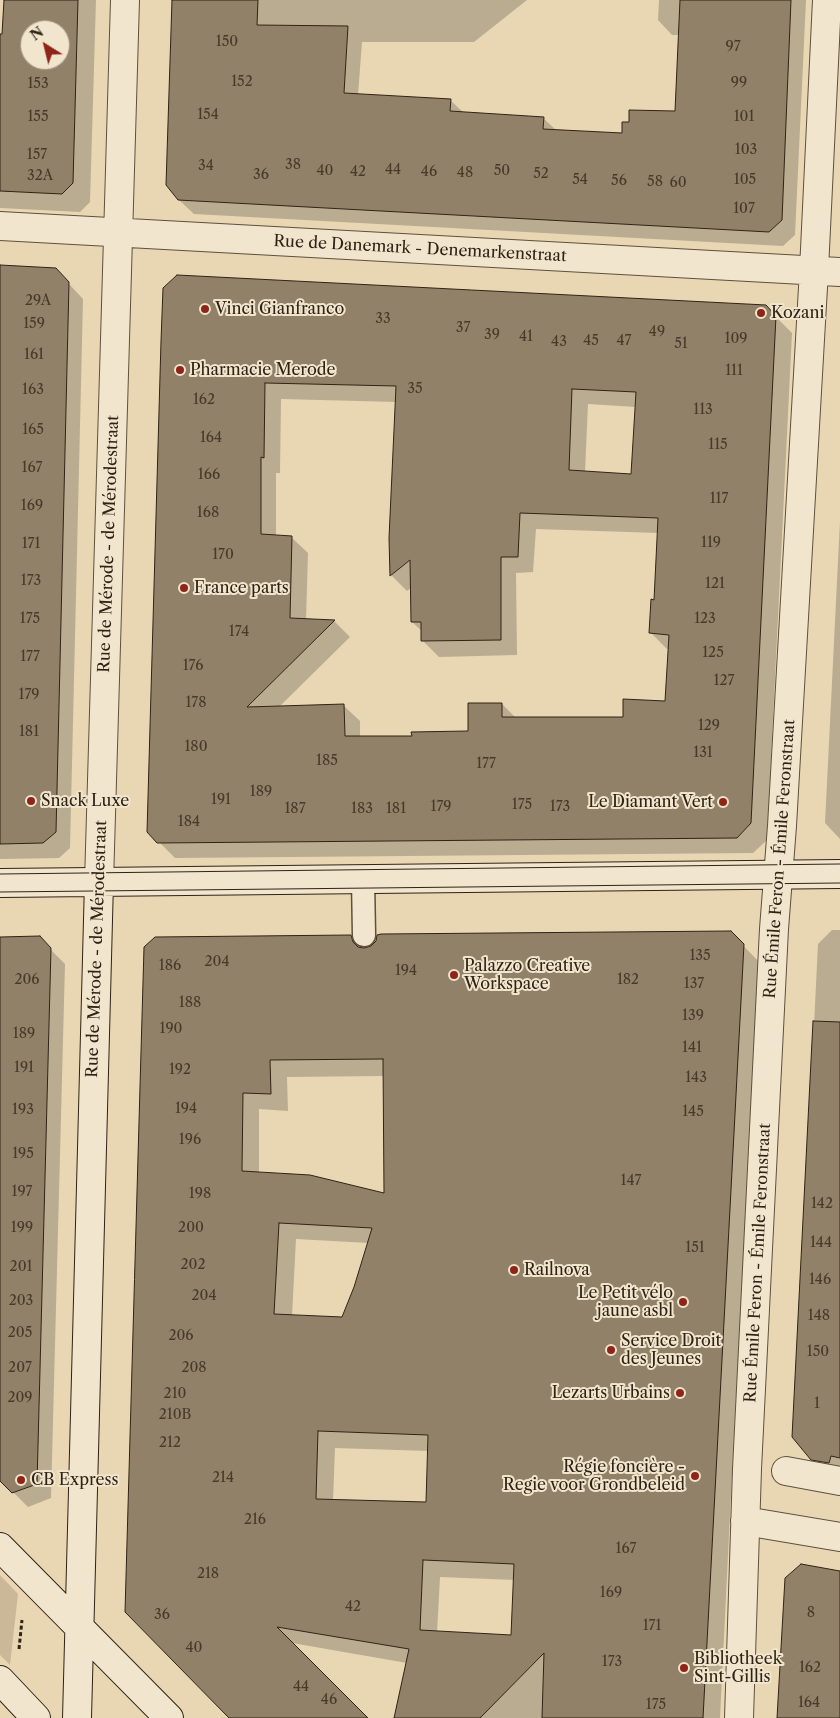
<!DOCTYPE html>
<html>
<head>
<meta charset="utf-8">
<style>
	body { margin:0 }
	#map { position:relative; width:840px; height:1718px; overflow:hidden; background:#e9d7b4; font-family:"Libre Caslon Text",serif }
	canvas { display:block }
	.north { position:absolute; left:20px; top:20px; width:50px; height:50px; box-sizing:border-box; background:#f1e5ce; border:1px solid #a49784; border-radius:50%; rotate:324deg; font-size:14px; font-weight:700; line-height:20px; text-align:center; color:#302315 }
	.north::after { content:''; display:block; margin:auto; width:18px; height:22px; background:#8f2418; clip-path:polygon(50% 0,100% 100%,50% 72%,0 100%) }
</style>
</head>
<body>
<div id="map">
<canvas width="840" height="1718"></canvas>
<div class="north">N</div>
</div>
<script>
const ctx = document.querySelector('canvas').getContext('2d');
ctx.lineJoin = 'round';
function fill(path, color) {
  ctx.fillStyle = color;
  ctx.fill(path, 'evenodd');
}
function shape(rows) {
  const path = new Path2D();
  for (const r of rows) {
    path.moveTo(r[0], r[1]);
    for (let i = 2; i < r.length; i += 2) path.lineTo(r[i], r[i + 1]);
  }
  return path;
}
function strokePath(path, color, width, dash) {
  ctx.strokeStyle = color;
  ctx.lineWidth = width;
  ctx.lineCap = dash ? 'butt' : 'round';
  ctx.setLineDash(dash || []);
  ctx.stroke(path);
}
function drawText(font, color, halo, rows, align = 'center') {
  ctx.font = font + ' "Libre Caslon Text",serif';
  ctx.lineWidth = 4;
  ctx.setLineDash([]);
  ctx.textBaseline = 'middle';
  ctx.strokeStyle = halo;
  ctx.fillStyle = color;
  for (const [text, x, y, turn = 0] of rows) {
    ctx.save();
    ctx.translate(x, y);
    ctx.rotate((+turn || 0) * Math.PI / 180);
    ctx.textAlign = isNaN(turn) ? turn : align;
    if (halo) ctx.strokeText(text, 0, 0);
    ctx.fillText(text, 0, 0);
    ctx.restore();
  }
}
const green = shape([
	[0,1575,18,1594,10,1665,0,1655]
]);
const shadow = shape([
	[5,0,96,0,90,202,80,212,0,208,0,36,4,35],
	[30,30,60,30,60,60,30,60],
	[173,0,527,0,474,42,362,42,358,95,450,100,464,113,543,118,556,130,623,134,676,112,679,35,672,35,658,20,659,0,806,0,795,235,783,246,194,214,179,200],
	[0,267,56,270,83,299,70,848,59,858,0,859],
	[164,288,765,306,792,333,767,840,753,853,175,858,148,831],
	[281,399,397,402,390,538,392,576,407,591,411,588,412,622,423,632,423,641,439,657,517,655,516,573,533,572,536,529,659,533,655,601,651,633,667,649,669,649,666,702,625,718,516,718,502,704,469,732,413,737,360,737,360,721,343,705,279,707,350,637,334,621,306,620,308,553,291,537,276,536,276,473,280,473],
	[588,404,636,407,632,475,585,472],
	[840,521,840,839,825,823],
	[832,930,840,930,840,1385,797,1369,818,944],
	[730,932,760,963,735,1413,720,1718,395,1718,407,1663,292,1643,367,1718,230,1718,145,948,350,936,364,949],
	[384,1076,386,1195,259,1173,259,1109,288,1111,287,1077],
	[296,1239,369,1243,355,1287,343,1318,292,1316],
	[335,1448,429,1451,427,1503,333,1500],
	[440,1577,515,1580,512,1636,437,1633],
	[0,938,39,938,65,964,51,1498,28,1507,0,1479],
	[840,1421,840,1476,827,1474,812,1459]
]);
const building = shape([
	[4,0,78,0,73,183,62,194,0,191,0,34,2,34,4,0],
	[30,30,60,30,60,60,30,60,30,30],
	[172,0,258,0,257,25,348,26,344,93,451,99,450,111,544,117,543,129,622,133,622,122,629,122,629,110,675,111,680,0,791,0,782,220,769,232,178,200,166,185,172,0],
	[0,265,56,268,69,282,56,832,43,843,0,844,0,265],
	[177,275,766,305,776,316,751,823,737,838,157,843,147,832,161,341,163,288,177,275],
	[265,383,396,386,389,538,390,576,410,560,411,622,421,622,421,641,501,640,501,557,518,557,520,513,658,518,654,600,651,599,649,633,669,635,665,701,623,699,623,717,502,717,502,703,468,703,468,731,411,732,412,736,345,736,344,704,247,707,335,620,290,618,292,536,261,534,261,457,264,458,265,383],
	[572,389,636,392,631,474,569,470,572,389],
	[731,931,744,944,703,1718,542,1718,544,1653,480,1718,394,1718,409,1649,277,1627,368,1718,229,1718,125,1612,144,947,155,937,351,935,353,942,358,947,364,948,371,946,376,941,377,935,381,934,731,931],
	[383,1059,384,1193,310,1175,242,1171,243,1093,271,1094,270,1060,383,1059],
	[279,1223,372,1228,354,1287,342,1317,274,1314,279,1223],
	[318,1431,428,1435,426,1502,316,1499,318,1431],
	[423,1560,514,1564,511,1635,420,1630,423,1560],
	[40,936,51,948,37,1484,12,1493,0,1481,0,937,40,936],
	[813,1021,840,1022,840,1458,831,1456,829,1463,811,1460,792,1437,813,1021],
	[801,1564,840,1571,840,1718,777,1718,785,1578,801,1564]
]);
const path = shape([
	[19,1649,22,1620]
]);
const lane = shape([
	[363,879,364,935]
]);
const street = shape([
	[0,226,840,272],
	[99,882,125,0],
	[786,1471,840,1481],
	[745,1521,840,1537],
	[739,1718,747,1469,774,929,782,826,814,270,827,0]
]);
const secondary = shape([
	[0,883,840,874],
	[0,1547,169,1718],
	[0,1680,36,1718],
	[77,1718,99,882]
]);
const tram = shape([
	[0,874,840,864],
	[0,892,840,883]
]);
const markers = [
	[205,309,5,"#8f2418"],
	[761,313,5,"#8f2418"],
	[180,370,5,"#8f2418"],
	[184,588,5,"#8f2418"],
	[31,801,5,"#8f2418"],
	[723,802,5,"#8f2418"],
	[454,975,5,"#8f2418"],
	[514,1270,5,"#8f2418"],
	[683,1302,5,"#8f2418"],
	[611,1350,5,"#8f2418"],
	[680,1393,5,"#8f2418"],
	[695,1476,5,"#8f2418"],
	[21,1480,5,"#8f2418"],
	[684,1668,5,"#8f2418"]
];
const numberNames = [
	["150",227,42],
	["97",733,47],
	["152",242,82],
	["99",739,83],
	["153",38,84],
	["154",208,115],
	["155",38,117],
	["101",744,117],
	["103",746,150],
	["157",37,155],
	["38",293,165],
	["34",206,166],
	["44",393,170],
	["40",325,171],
	["50",502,171],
	["42",358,172],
	["46",429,172],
	["48",465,173],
	["52",541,174],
	["36",261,175],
	["32A",40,176],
	["54",580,180],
	["105",745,180],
	["56",619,181],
	["58",655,182],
	["60",678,183],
	["107",744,209],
	["29A",38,301],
	["33",383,319],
	["159",34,324],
	["37",463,328],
	["49",657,332],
	["39",492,335],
	["41",526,337],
	["109",736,339],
	["45",591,341],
	["47",624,341],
	["43",559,342],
	["51",681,344],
	["161",34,355],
	["111",734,371],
	["35",415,389],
	["163",33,390],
	["162",204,400],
	["113",703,410],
	["165",33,430],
	["164",211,438],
	["115",718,445],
	["167",32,468],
	["166",209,475],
	["117",719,499],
	["169",32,506],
	["168",208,513],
	["119",711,543],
	["171",31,544],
	["170",223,555],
	["173",31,581],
	["121",715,584],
	["175",30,619],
	["123",705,619],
	["174",239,632],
	["125",713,653],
	["177",30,657],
	["176",193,666],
	["127",724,681],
	["179",29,695],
	["178",196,703],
	["129",709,726],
	["181",29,732],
	["180",196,747],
	["131",703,753],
	["185",327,761],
	["177",486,764],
	["189",261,792],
	["191",221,800],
	["175",522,805],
	["179",441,807],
	["173",560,807],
	["187",295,809],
	["183",362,809],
	["181",396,809],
	["184",189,822],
	["135",700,956],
	["204",217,962],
	["186",170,966],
	["194",406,971],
	["206",27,980],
	["182",628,980],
	["137",694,984],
	["188",190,1003],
	["139",693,1016],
	["190",171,1029],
	["189",24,1034],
	["141",692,1048],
	["191",24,1068],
	["192",180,1070],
	["143",696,1078],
	["194",186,1109],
	["193",23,1110],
	["145",693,1112],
	["196",190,1140],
	["195",23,1154],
	["147",631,1181],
	["197",22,1192],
	["198",200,1194],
	["142",822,1204],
	["199",22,1228],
	["200",191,1228],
	["144",821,1243],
	["151",695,1248],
	["202",193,1265],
	["201",21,1267],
	["146",820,1280],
	["204",204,1296],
	["203",21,1301],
	["148",819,1316],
	["205",20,1333],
	["206",181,1336],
	["150",818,1352],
	["207",20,1368],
	["208",194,1368],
	["210",175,1394],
	["209",20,1398],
	["1",817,1404],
	["210B",175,1415],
	["212",170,1443],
	["214",223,1478],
	["216",255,1520],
	["167",626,1549],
	["218",208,1574],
	["169",611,1593],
	["42",353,1607],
	["8",811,1613],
	["36",162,1615],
	["171",652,1626],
	["40",194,1648],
	["173",612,1662],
	["162",810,1668],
	["44",301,1687],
	["46",329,1700],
	["164",809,1703],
	["175",656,1705]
];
const streetNames = [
	["Rue de Danemark - Denemarkenstraat",420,249,3],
	["Rue de Mérode - de Mérodestraat",109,544,-88],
	["Rue Émile Feron - Émile Feronstraat",780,859,-86],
	["Rue de Mérode - de Mérodestraat",97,949,-88],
	["Rue Émile Feron - Émile Feronstraat",758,1263,-87]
];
const poiNames = [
	["Vinci Gianfranco",215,309],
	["Kozani",771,313],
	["Pharmacie Merode",190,370],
	["France parts",194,588],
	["Snack Luxe",41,801],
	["Le Diamant Vert",713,802,"right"],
	["Palazzo Creative",464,966],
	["Workspace",464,984],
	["Railnova",524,1270],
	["Le Petit vélo",673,1293,"right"],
	["jaune asbl",673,1311,"right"],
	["Service Droit",621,1341],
	["des Jeunes",621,1359],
	["Lezarts Urbains",670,1393,"right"],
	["Régie foncière -",685,1467,"right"],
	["Regie voor Grondbeleid",685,1485,"right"],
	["CB Express",31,1480],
	["Bibliotheek",694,1659],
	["Sint-Gillis",694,1677]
];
fill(green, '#cab899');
fill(shadow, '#0003');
fill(building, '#908168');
strokePath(building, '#302315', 1);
strokePath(lane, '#5e503d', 25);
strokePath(street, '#5e503d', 30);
strokePath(secondary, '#302315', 30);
strokePath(path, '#302315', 3, [4, 2.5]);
strokePath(lane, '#f1e5ce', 22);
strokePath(street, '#f1e5ce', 28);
strokePath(secondary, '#f1e5ce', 28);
strokePath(tram, '#302315', 1);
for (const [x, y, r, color] of markers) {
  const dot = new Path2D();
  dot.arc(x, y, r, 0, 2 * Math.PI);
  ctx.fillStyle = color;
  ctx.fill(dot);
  strokePath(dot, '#f1e5ce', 2);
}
drawText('14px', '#483a2a', null, numberNames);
drawText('16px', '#302315', '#f1e5ce', streetNames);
drawText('16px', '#302315', '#f1e5ce', poiNames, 'left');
</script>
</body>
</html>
